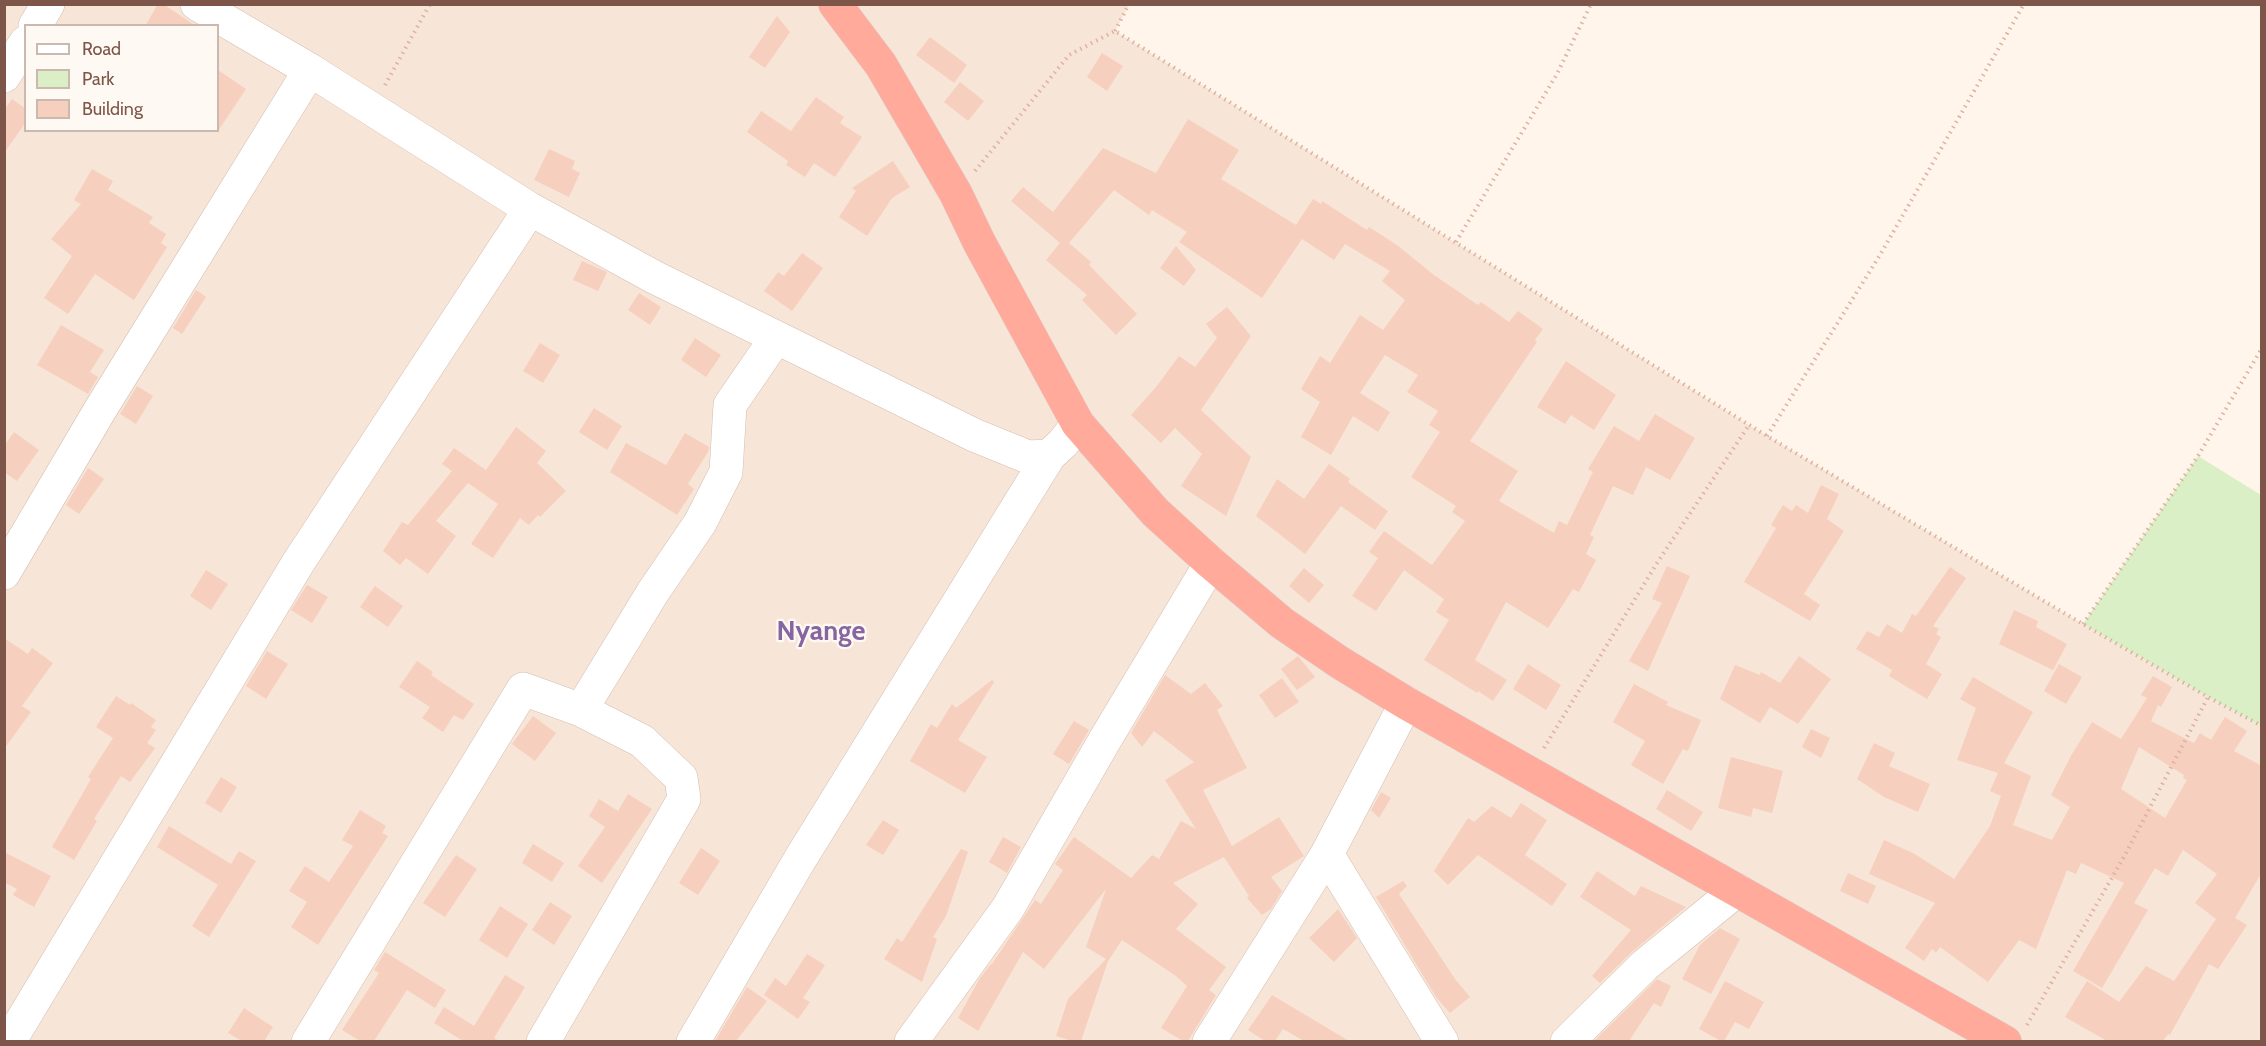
<!DOCTYPE html>
<html>
<head>
<meta charset="utf-8">
<style>
	body { margin:0 }
	#map { position:relative; width:2266px; height:1046px; overflow:hidden; background:#fff5ea; font-family:Cabin,sans-serif }
	canvas { display:block }
	.frame { position:absolute; inset:0; border:6px solid #7e5649; pointer-events:none }
	.legend { position:absolute; left:24px; top:24px; width:195px; height:108px; box-sizing:border-box; background:#fff9f3; border:2px solid #cbb8af; margin:0; padding:8px 10px; list-style:none; font-size:18px; color:#7e5649 }
	.legend li { display:flex; align-items:center; gap:12px; height:30px }
	.legend b { width:30px; border:2px solid #cbb8af }
</style>
</head>
<body>
<div id="map">
<canvas width="2266" height="1046"></canvas>
<div class="frame"></div>
<ul class="legend">
<li><b style="height:8px;background:#fff"></b>Road</li>
<li><b style="height:16px;background:#dbefc6"></b>Park</li>
<li><b style="height:16px;background:#f7cfbe"></b>Building</li>
</ul>
</div>
<script>
const ctx = document.querySelector('canvas').getContext('2d');
ctx.lineJoin = 'round';
function fill(path, color) {
  ctx.fillStyle = color;
  ctx.fill(path, 'evenodd');
}
function shape(rows) {
  const path = new Path2D();
  for (const r of rows) {
    path.moveTo(r[0], r[1]);
    for (let i = 2; i < r.length; i += 2) path.lineTo(r[i], r[i + 1]);
  }
  return path;
}
function strokePath(path, color, width, dash) {
  ctx.strokeStyle = color;
  ctx.lineWidth = width;
  ctx.lineCap = dash ? 'butt' : 'round';
  ctx.setLineDash(dash || []);
  ctx.stroke(path);
}
function drawText(font, color, halo, rows, align = 'center') {
  ctx.font = font + ' Cabin,sans-serif';
  ctx.lineWidth = 4.5;
  ctx.setLineDash([]);
  ctx.textBaseline = 'middle';
  ctx.strokeStyle = halo;
  ctx.fillStyle = color;
  for (const [text, x, y, turn = 0] of rows) {
    ctx.save();
    ctx.translate(x, y);
    ctx.rotate((+turn || 0) * Math.PI / 180);
    ctx.textAlign = isNaN(turn) ? turn : align;
    if (halo) ctx.strokeText(text, 0, 0);
    ctx.fillText(text, 0, 0);
    ctx.restore();
  }
}
const residential = shape([
	[5,5,1129,5,1115,31,1749,425,2064,613,2208,697,2261,726,2261,1041,5,1042],
	[26,26,218,26,218,130,26,130]
]);
const green = shape([
	[2198,456,2261,495,2261,726,2208,697,2083,624]
]);
const building = shape([
	[158,4,163,4,196,26,145,26],
	[777,16,790,32,765,68,749,57],
	[930,37,967,65,954,83,916,55],
	[1102,53,1123,66,1107,91,1087,77],
	[218,70,246,89,218,131],
	[960,82,984,101,968,121,944,102],
	[816,97,844,117,840,123,862,137,835,177,814,163,805,177,786,165,788,161,747,132,761,111,791,131],
	[12,99,26,109,26,122,4,153,4,110],
	[1188,119,1239,150,1221,179,1296,225,1313,199,1321,204,1322,201,1367,230,1369,227,1397,245,1434,275,1478,305,1481,302,1509,322,1518,311,1543,329,1535,340,1537,342,1470,441,1518,471,1499,501,1554,533,1559,521,1567,525,1593,472,1588,469,1614,426,1639,441,1655,414,1695,438,1670,480,1646,467,1633,495,1613,486,1590,535,1594,537,1586,554,1596,560,1579,592,1573,589,1548,628,1506,602,1475,660,1507,680,1493,701,1478,691,1477,693,1424,660,1449,620,1436,612,1444,599,1404,570,1376,611,1352,596,1378,558,1369,552,1384,531,1432,565,1465,521,1452,512,1456,506,1411,477,1440,432,1429,425,1438,411,1407,392,1418,375,1385,355,1360,393,1390,412,1378,432,1353,416,1331,455,1301,437,1320,402,1301,389,1320,356,1330,363,1360,315,1383,330,1405,300,1382,281,1390,271,1345,244,1334,260,1302,239,1262,298,1179,242,1187,232,1152,210,1149,215,1114,190,1069,243,1091,262,1089,265,1137,314,1116,335,1082,300,1087,295,1046,260,1060,243,1011,201,1023,187,1053,212,1103,148,1156,173],
	[549,149,575,161,572,169,580,173,569,197,534,180],
	[893,161,910,187,892,198,867,236,839,217,856,191,852,188],
	[92,169,113,181,108,190,153,217,149,223,166,234,161,243,167,247,134,300,95,274,68,314,44,298,72,256,51,239,81,204,74,200],
	[1176,246,1196,270,1184,286,1160,268],
	[802,253,823,268,792,311,764,291,778,272,784,276],
	[582,261,607,272,598,291,573,280],
	[196,290,206,297,182,334,173,328],
	[639,293,661,307,650,325,628,310],
	[1227,307,1251,336,1201,410,1251,457,1226,516,1181,486,1202,454,1175,428,1161,443,1131,415,1156,387,1179,356,1195,367,1217,338,1206,324],
	[61,325,104,350,90,372,98,377,88,394,37,365],
	[695,338,721,355,706,377,681,360],
	[540,343,560,355,543,383,523,371],
	[1566,361,1616,395,1594,430,1571,415,1565,424,1537,407],
	[137,386,153,396,136,424,120,414],
	[594,408,622,426,607,450,579,432],
	[516,427,546,451,537,463,566,491,540,517,538,515,529,525,520,518,493,558,471,544,498,504,468,483,436,521,456,536,428,574,406,558,400,565,383,551,402,522,408,525,452,471,442,464,454,448,486,470],
	[14,432,39,450,17,481,4,472,4,446],
	[685,433,709,447,708,452,688,484,694,489,677,515,610,472,626,443,666,465],
	[1329,464,1350,479,1348,482,1388,511,1375,530,1341,506,1305,554,1256,516,1277,479,1304,499],
	[88,468,104,479,79,514,66,505],
	[1821,485,1839,494,1827,519,1844,531,1804,594,1820,605,1810,621,1744,582,1776,528,1771,525,1783,505,1792,511,1796,505,1808,513],
	[1667,566,1690,576,1648,671,1629,661,1662,603,1652,599],
	[1950,567,1966,578,1933,626,1939,629,1936,634,1941,637,1926,664,1942,674,1927,699,1889,676,1892,670,1856,649,1867,631,1879,637,1887,624,1902,633,1912,614,1916,616],
	[1304,568,1324,585,1309,603,1289,586],
	[206,570,228,584,211,610,190,596],
	[307,585,328,597,312,623,291,610],
	[375,586,403,606,388,627,360,607],
	[2014,610,2038,621,2036,627,2067,644,2053,670,1999,644],
	[4,638,28,654,32,648,53,663,22,706,31,712,4,749],
	[267,651,288,664,266,699,246,686],
	[1298,656,1315,677,1297,690,1281,669],
	[1799,656,1831,679,1798,724,1770,707,1760,723,1720,699,1735,665,1760,675,1761,672,1780,683],
	[417,661,433,672,431,675,474,704,463,720,454,715,443,732,422,718,430,707,399,687],
	[1528,664,1561,685,1546,710,1513,689],
	[2059,664,2082,677,2066,704,2044,691],
	[1165,675,1191,694,1205,683,1223,706,1217,710,1247,768,1203,790,1232,846,1279,817,1304,856,1271,877,1282,891,1271,909,1262,915,1247,898,1249,896,1224,857,1173,883,1198,904,1176,929,1226,967,1209,990,1216,995,1188,1041,1183,1041,1161,1028,1187,986,1176,976,1122,940,1108,961,1081,1041,1072,1041,1056,1036,1068,999,1106,959,1086,947,1106,889,1044,969,1023,952,978,1031,958,1018,980,978,991,964,992,964,1035,900,1041,904,1063,870,1055,864,1074,837,1131,878,1152,855,1159,859,1181,821,1196,829,1165,780,1194,762,1154,731,1142,747,1131,733],
	[2153,676,2172,687,2161,707,2158,705,2151,721,2194,743,2200,733,2211,740,2225,717,2247,731,2234,751,2262,766,2262,872,2235,918,2247,925,2218,969,2209,964,2170,1035,2168,1034,2163,1041,2107,1041,2065,1017,2087,981,2119,1002,2146,966,2174,981,2216,919,2195,903,2217,874,2183,850,2168,876,2155,868,2134,903,2148,910,2102,988,2073,971,2124,883,2081,863,2076,874,2067,870,2036,949,2019,940,1988,982,1940,947,1936,953,1932,949,1924,961,1905,948,1935,903,1869,874,1884,840,1913,853,1954,879,1990,826,2001,796,1990,791,2000,768,1998,773,1957,760,1976,708,1960,699,1973,677,2033,712,2004,763,2031,776,2013,825,2052,840,2070,807,2051,795,2072,754,2092,722,2121,739,2147,698,2141,695],
	[2139,747,2184,775,2183,778,2187,780,2165,818,2121,789],
	[1282,678,1299,702,1275,718,1259,695],
	[992,680,994,682,958,740,987,757,965,793,910,761,931,724,937,728,952,704,956,708],
	[1634,684,1668,702,1666,705,1701,720,1688,751,1683,749,1663,784,1631,765,1645,741,1613,722],
	[116,696,130,705,131,703,156,720,151,727,156,730,147,743,155,748,130,782,121,776,94,819,97,821,74,860,52,847,91,779,88,777,113,738,96,727],
	[533,716,556,733,535,761,512,744],
	[1074,721,1089,730,1069,764,1053,754],
	[1811,729,1830,738,1821,758,1802,747],
	[1874,743,1895,753,1889,766,1930,784,1918,812,1884,797,1857,779],
	[1731,757,1783,771,1772,813,1753,808,1751,817,1718,808],
	[221,777,237,787,221,813,205,803],
	[1667,790,1703,812,1691,831,1656,809],
	[1381,792,1391,798,1379,818,1371,810],
	[628,794,652,809,602,883,578,866,605,827,589,816,599,799,618,811],
	[1521,803,1547,820,1525,855,1567,884,1552,906,1478,855,1448,885,1434,871,1468,818,1474,822,1492,806,1511,818],
	[360,810,386,826,382,833,388,836,318,945,291,927,307,902,289,891,305,866,329,882,353,846,342,840],
	[883,820,899,830,883,855,866,845],
	[169,826,231,864,239,851,256,861,209,937,192,926,218,885,157,847],
	[1003,837,1021,847,1007,873,989,862],
	[533,844,564,863,552,882,522,863],
	[701,848,720,861,698,895,679,883],
	[961,849,968,852,946,916,933,937,937,939,922,982,884,959,897,938,902,942],
	[4,852,51,876,34,907,13,895,17,889,4,882],
	[456,855,477,869,445,917,423,903],
	[1597,871,1635,896,1641,886,1686,907,1633,951,1600,983,1592,976,1631,930,1580,897],
	[1848,873,1876,886,1868,904,1840,891],
	[1403,881,1407,886,1399,894,1455,979,1470,997,1450,1013,1436,997,1376,897],
	[550,902,572,916,554,945,532,930],
	[500,906,528,924,507,958,479,940],
	[1338,909,1357,938,1334,962,1309,938],
	[1720,928,1740,939,1711,994,1682,979,1700,945],
	[385,952,446,990,435,1008,407,990,374,1041,360,1041,342,1030,379,973,374,970],
	[807,954,825,965,803,998,810,1002,798,1019,764,995,775,978,786,986],
	[505,975,525,987,494,1038,499,1041,463,1041,434,1023,444,1007,474,1026],
	[1657,979,1671,986,1661,1007,1654,1003,1629,1041,1594,1041],
	[1725,981,1764,1002,1749,1029,1735,1022,1724,1041,1721,1041,1699,1029],
	[747,987,767,1001,736,1041,715,1041],
	[1272,995,1349,1041,1304,1041,1283,1029,1275,1041,1265,1041,1248,1030],
	[244,1008,273,1027,264,1041,242,1041,228,1033]
]);
const path = shape([
	[1115,31,1129,4],
	[385,85,430,4],
	[975,171,1069,55,1115,31,1767,436,2064,613,2208,697,2262,726],
	[1456,242,1557,74,1591,4],
	[1767,436,1880,255,2024,4],
	[2083,624,2198,456,2262,348],
	[1544,748,1657,563,1749,425],
	[2027,1025,2125,855,2208,697]
]);
const minor = shape([
	[197,4,310,70,530,209,654,277,974,435,1028,457,1049,456,1063,443,1078,424],
	[35,26,48,4],
	[4,76,26,42],
	[4,573,100,410,310,70],
	[1327,854,1442,1042],
	[9,1042,298,563,530,209],
	[308,1042,523,689,581,710,653,592,700,523,726,472,730,405,776,338],
	[543,1042,684,799,681,778,642,741,581,710],
	[693,1042,799,861,1049,456],
	[911,1042,1008,908,1106,738,1211,563],
	[1209,1042,1327,854,1406,703],
	[1567,1042,1645,965,1737,890]
]);
const highway = shape([
	[835,4,881,65,956,194,979,242,1078,424,1155,512,1211,563,1282,623,1339,662,1406,703,2005,1042]
]);
const districtNames = [
	["Nyange",821,632]
];
fill(residential, '#f7e6d7');
fill(green, '#dbefc6');
fill(building, '#f7cfbe');
strokePath(minor, '#d6bdb0', 34);
strokePath(highway, '#ddd3d0', 34);
strokePath(path, '#deb1a0', 4, [1.5, 4.5]);
strokePath(minor, '#fff', 33);
strokePath(highway, '#ffaa9b', 33);
drawText('bold 27px', '#8665a1', '#fff9f3', districtNames);
</script>
</body>
</html>
